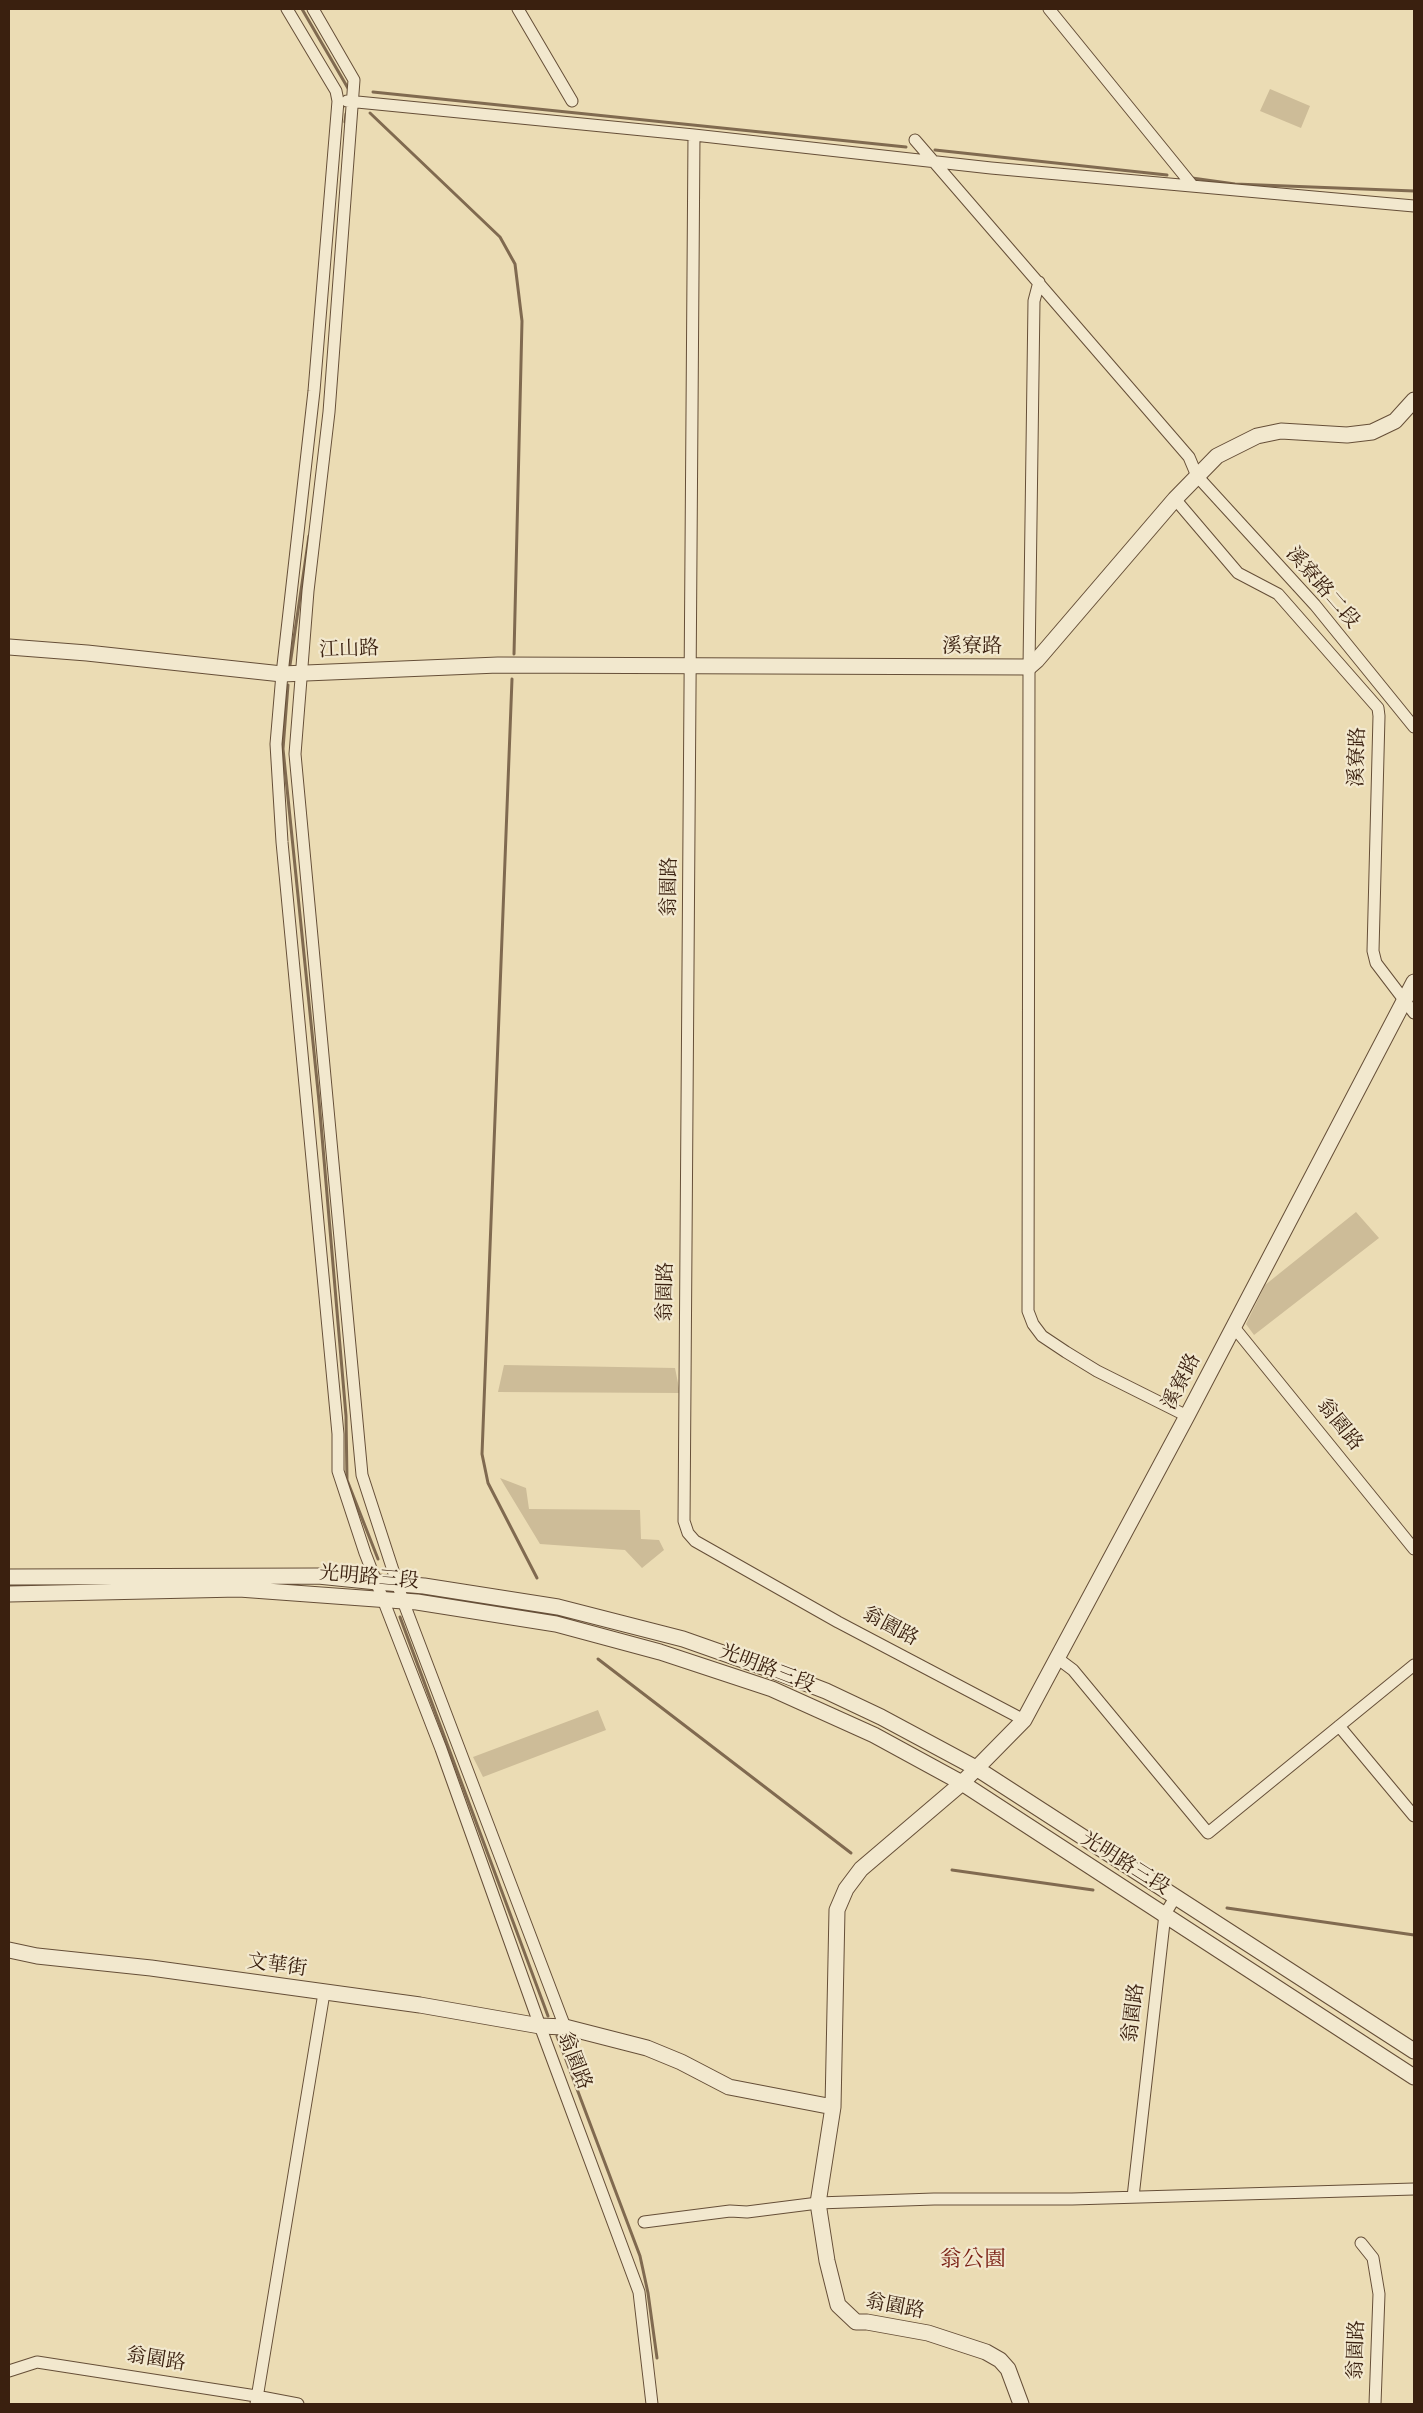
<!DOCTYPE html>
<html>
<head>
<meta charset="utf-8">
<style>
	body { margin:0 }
	#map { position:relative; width:1423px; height:2413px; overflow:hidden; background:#ebdcb4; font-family:"IM FELL Great Primer",serif }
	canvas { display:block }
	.frame { position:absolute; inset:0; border:10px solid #3a200f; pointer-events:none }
</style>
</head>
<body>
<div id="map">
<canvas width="1423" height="2413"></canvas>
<div class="frame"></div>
</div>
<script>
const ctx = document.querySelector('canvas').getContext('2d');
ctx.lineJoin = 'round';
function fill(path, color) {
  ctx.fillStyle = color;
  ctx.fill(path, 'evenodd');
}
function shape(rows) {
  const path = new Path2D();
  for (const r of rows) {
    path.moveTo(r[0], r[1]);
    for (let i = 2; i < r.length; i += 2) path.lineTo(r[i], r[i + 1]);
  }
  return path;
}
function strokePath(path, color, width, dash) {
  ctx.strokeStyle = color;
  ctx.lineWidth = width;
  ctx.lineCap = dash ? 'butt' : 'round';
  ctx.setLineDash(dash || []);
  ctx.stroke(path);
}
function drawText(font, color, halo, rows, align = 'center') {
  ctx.font = font + ' "IM FELL Great Primer","Noto Serif TC",serif';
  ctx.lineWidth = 4.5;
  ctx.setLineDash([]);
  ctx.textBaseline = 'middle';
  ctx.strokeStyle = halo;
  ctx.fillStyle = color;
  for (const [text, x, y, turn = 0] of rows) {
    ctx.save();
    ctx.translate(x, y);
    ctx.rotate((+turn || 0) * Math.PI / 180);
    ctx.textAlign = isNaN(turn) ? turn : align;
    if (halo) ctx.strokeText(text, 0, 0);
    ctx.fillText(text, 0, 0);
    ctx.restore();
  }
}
const green = shape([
	[1270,89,1310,106,1301,128,1260,111],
	[1356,1212,1379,1238,1254,1335,1246,1324,1265,1285],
	[504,1365,675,1368,680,1393,498,1392],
	[500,1478,526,1488,529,1509,640,1510,641,1539,659,1540,664,1550,642,1568,625,1550,540,1544],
	[598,1710,606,1730,483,1777,473,1757]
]);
const stream = shape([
	[302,9,349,90],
	[373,92,906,147],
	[370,113,500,237,515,264,522,321,514,654],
	[345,122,346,114],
	[935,150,1167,175],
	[1192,178,1235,184,1414,191],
	[290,665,309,536],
	[512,679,482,1454,488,1483,537,1578],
	[288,685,283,749,319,1101,346,1416,347,1480,378,1559],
	[400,1617,548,2016],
	[598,1659,851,1853],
	[952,1870,1093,1890],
	[1227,1908,1414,1935],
	[557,2036,640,2256,648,2293,657,2358]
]);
const minor = shape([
	[287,9,336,91,338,101,314,391,282,674,276,744,282,842,338,1434,338,1471,365,1553,441,1749,540,2026,639,2292,652,2404],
	[313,9,354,80,329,412,308,591,295,754,362,1475,403,1601,565,2027],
	[518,9,572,101],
	[1049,9,1192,185],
	[347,101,694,135,991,168,1414,206],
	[694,135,684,1521,688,1533,695,1541,838,1622,1024,1720],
	[915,140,1189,457,1197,476,1315,605,1414,727],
	[1039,282,1034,301,1029,667,1028,1311,1033,1324,1042,1336,1066,1352,1097,1371,1187,1416],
	[1175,499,1238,573,1278,594,1378,708,1379,716,1373,951,1376,963,1414,1013],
	[1233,1326,1414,1549],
	[1057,1658,1073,1670,1208,1833,1414,1665],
	[1339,1726,1414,1816],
	[1133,2197,1165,1914,1176,1896],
	[644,2222,730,2211,747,2212,818,2203,934,2199,1072,2199,1414,2189],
	[1361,2243,1373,2258,1379,2294,1375,2404],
	[9,2371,37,2362,256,2396,298,2404],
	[256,2404,324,1993]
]);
const tertiary = shape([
	[9,647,87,653,282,674,498,665,1029,667,1037,660,1175,499,1217,456,1257,436,1281,431,1347,435,1372,432,1395,421,1414,400],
	[9,1577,318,1576,377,1582,424,1586,558,1607,683,1639,774,1671,826,1691,881,1717,976,1768,1414,2051],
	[9,1594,239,1589,417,1602,556,1624,660,1652,772,1689,874,1735,962,1783,1414,2077],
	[9,1950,37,1956,151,1968,420,2005,540,2026,565,2027,647,2048,681,2062,729,2087,833,2107],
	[1021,2404,1008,2369,1000,2360,986,2352,928,2333,867,2322,856,2322,838,2305,827,2261,818,2203,833,2107,837,1910,846,1889,861,1869,962,1783,1024,1720,1187,1416,1414,982]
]);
const streetNames = [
	["溪寮路二段",1322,588,49],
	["溪寮路",972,647],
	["江山路",349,650,-2],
	["溪寮路",1358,757,-88],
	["翁園路",670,887,-89],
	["翁園路",666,1292,-89],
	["溪寮路",1182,1382,-63],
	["翁園路",1339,1425,51],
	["光明路三段",369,1578,5],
	["翁園路",890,1627,28],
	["光明路三段",767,1669,21],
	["光明路三段",1125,1864,32],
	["文華街",277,1966,8],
	["翁園路",1134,2013,-83],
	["翁園路",574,2061,69],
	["翁園路",895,2307,11],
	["翁園路",1357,2350,-88],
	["翁園路",156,2360,9]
];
const quarterNames = [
	["翁公園",973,2261]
];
fill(green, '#cdbc98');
strokePath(stream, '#806a50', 3);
strokePath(minor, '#664f38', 13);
strokePath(tertiary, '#664f38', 17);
strokePath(minor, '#f2e8ce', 11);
strokePath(tertiary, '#f2e8ce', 15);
drawText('20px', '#3a200f', '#f2e8ce', streetNames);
drawText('22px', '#7a1f14', '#f2e8ce', quarterNames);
</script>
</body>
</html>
